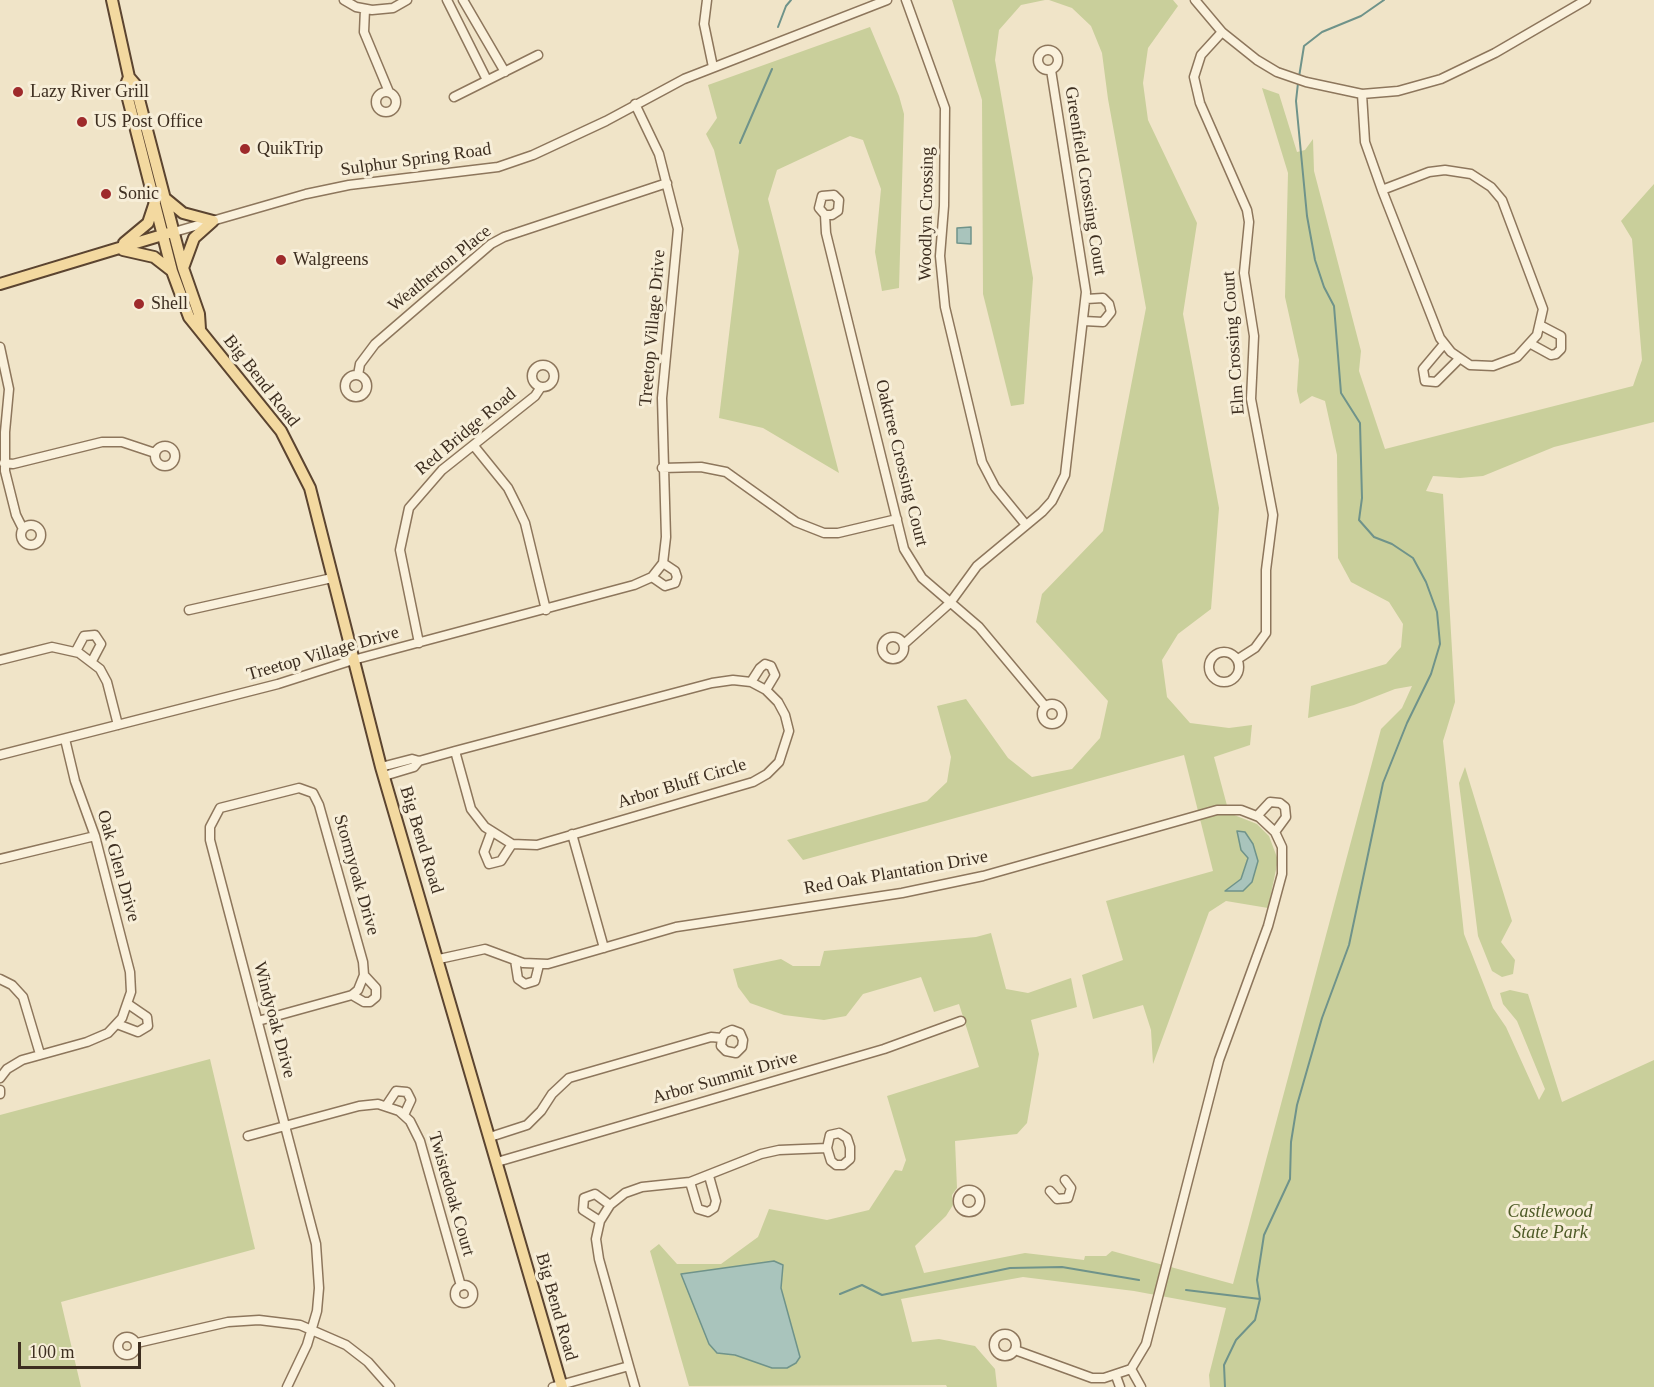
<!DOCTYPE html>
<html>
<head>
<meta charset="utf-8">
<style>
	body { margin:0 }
	#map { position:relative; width:1654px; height:1387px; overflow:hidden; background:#f0e4c8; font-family:Georgia,serif }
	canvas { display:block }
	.scale { position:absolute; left:18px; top:1342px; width:123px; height:27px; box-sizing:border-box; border:3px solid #3d2e20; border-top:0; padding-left:8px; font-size:18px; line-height:21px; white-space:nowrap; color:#3d2e20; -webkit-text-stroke:4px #f7eed8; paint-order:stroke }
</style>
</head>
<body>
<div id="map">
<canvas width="1654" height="1387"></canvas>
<div class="scale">100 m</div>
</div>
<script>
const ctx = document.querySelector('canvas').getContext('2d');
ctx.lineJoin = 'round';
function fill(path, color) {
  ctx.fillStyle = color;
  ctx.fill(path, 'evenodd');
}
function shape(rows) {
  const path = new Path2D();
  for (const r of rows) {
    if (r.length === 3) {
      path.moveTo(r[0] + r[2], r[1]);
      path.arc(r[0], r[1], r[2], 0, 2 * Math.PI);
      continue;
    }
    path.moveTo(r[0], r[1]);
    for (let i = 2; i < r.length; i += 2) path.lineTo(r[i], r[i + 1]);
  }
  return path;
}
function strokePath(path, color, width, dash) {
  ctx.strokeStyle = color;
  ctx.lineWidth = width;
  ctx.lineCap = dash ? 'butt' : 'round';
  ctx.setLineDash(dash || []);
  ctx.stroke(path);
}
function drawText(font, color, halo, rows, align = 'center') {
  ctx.font = font + ' Georgia,serif';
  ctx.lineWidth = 6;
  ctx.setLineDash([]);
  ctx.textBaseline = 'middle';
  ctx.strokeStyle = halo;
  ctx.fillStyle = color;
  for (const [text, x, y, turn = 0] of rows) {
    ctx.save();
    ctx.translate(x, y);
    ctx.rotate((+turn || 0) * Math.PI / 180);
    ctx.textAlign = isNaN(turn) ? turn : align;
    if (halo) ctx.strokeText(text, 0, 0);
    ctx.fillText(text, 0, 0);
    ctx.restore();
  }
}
const green = shape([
	[952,0,1045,0,1021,5,999,30,995,60,1033,278,1024,404,1011,406,983,294,982,100],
	[1049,0,1173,0,1178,6,1148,48,1143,83,1148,120,1197,223,1183,314,1219,508,1211,609,1178,634,1162,660,1167,697,1190,723,1229,728,1252,725,1250,745,1214,757,1229,813,1257,824,1269,836,1278,860,1268,908,1226,901,1209,912,1153,1064,1151,1030,1143,1005,1093,1019,1082,975,1123,960,1106,901,1213,871,1184,755,803,860,787,840,927,801,947,782,951,757,937,706,966,699,1008,758,1032,777,1072,769,1100,738,1108,701,1036,622,1042,594,1103,531,1146,308,1108,99,1102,53,1091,26,1072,8],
	[870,27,899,96,904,114,899,288,882,291,875,252,881,189,863,140,850,136,777,170,768,199,839,473,763,428,719,418,739,251,714,150,706,134,717,118,708,85],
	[1262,88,1279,94,1297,152,1305,150,1313,139,1314,171,1361,351,1359,371,1385,449,1633,386,1642,360,1632,239,1621,221,1654,184,1654,422,1554,447,1483,476,1460,478,1433,476,1426,491,1443,494,1455,702,1443,741,1464,934,1493,1008,1506,1027,1539,1100,1545,1089,1517,1021,1503,1004,1500,993,1510,990,1528,994,1562,1102,1654,1060,1654,1387,1210,1387,1209,1375,1226,1308,1134,1291,1023,1277,901,1299,912,1342,939,1339,975,1346,995,1369,997,1387,947,1387,946,1385,689,1386,650,1251,659,1244,677,1264,721,1264,758,1237,769,1209,827,1220,869,1210,895,1170,902,1171,906,1160,887,1096,979,1067,959,1004,934,1012,921,977,863,994,846,1016,824,1020,784,1015,750,1003,738,987,733,969,781,959,793,966,820,966,824,951,976,937,991,933,1006,989,1028,993,1071,978,1077,1007,1031,1020,1039,1054,1027,1123,1017,1134,955,1141,957,1188,952,1195,953,1205,946,1216,915,1246,924,1273,1025,1253,1084,1260,1085,1256,1106,1256,1112,1251,1233,1284,1381,729,1402,708,1412,686,1395,689,1354,705,1308,718,1311,686,1386,664,1401,647,1403,624,1389,602,1351,582,1338,558,1337,455,1325,401,1312,396,1300,404,1297,391,1299,360,1285,297,1288,173],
	[1465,767,1512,921,1501,942,1515,960,1513,974,1502,977,1492,971,1478,936,1459,783],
	[210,1059,255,1249,61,1302,81,1387,0,1387,0,1115]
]);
const water = shape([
	[971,227,971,244,957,243,957,228,971,227],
	[1237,831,1245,832,1253,844,1258,861,1252,882,1243,891,1225,891,1241,879,1248,858,1241,850,1237,831],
	[774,1261,783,1265,781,1288,800,1357,796,1363,787,1368,772,1368,735,1355,717,1353,709,1344,681,1274,774,1261]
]);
const stream = shape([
	[778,27,786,6,791,0],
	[1299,77,1304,46,1322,32,1361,16,1384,0],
	[740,143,772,69],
	[1186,1290,1260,1299],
	[840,1294,862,1285,882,1295,1010,1268,1062,1267,1139,1280],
	[1225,1387,1224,1365,1236,1340,1255,1320,1260,1299,1257,1280,1264,1235,1290,1179,1291,1142,1297,1105,1322,1018,1349,945,1383,783,1407,723,1431,674,1440,644,1437,612,1426,582,1413,558,1392,544,1374,537,1359,520,1362,498,1360,423,1341,393,1334,306,1324,287,1315,260,1307,216,1296,101,1298,83]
]);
const minor = shape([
	[344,0,356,7,372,10,393,8,407,0],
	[447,0,487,80],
	[463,0,505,72],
	[707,0,704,24,713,67],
	[906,0,945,108,944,206,940,256,945,307,982,462,995,487,1026,525],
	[1195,0,1222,32,1257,60,1277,72,1306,82,1362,94,1398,91,1441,79,1495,53,1586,0],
	[365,9,364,32,389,92],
	[1222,32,1201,55,1194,77,1200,103,1247,210,1249,222,1244,273,1254,336,1251,399,1273,515,1266,570,1266,633,1255,648,1238,659],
	[1048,60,10],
	[386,102,10],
	[1362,94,1365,142,1382,190,1440,338,1451,352,1470,365,1493,366,1517,357,1537,335,1543,309,1502,200,1491,187,1471,174,1445,170,1429,172,1382,190],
	[454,97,538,55],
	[825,215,832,215,838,211,839,200,834,195,822,196,819,208,825,215,826,233,904,549,922,578,979,627,1045,706],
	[174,232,306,194,349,185,498,167,533,155,606,121,684,79,887,0],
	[1084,321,1103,322,1111,312,1109,304,1103,298,1086,299],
	[1444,344,1423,369,1425,381,1436,382,1459,359],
	[1531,344,1551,355,1556,354,1561,349,1561,336,1540,325],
	[0,347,9,389,5,432,5,471,16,515,23,529],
	[543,376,11],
	[358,375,360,364,375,344,491,244,504,237,667,183],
	[356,386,11],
	[474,446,508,488,518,508,525,523,546,610],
	[165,456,10],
	[4,463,13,464,102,442,122,442,155,453],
	[662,468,701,467,726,472,796,522,824,533,838,533,897,519],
	[31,535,10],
	[652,577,665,586,675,583,677,577,675,571,663,563],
	[189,610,332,578],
	[893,648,11],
	[419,643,400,550,409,508,442,470,535,396,541,387],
	[904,644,950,603,977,566,1042,512,1052,501,1065,475,1086,292,1051,70],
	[76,651,84,636,95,635,101,644,92,661],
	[1224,667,15],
	[0,660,52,647,79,653,100,669,107,682,118,725],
	[751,682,760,668,765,664,771,666,775,675,766,690],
	[1052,714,10],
	[0,755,278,684,353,660,634,585,652,577,663,563,666,537,662,398,678,229,659,154,635,104],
	[381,767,412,759,419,761,455,751,712,683,733,680,751,682,766,690,778,702,785,715,789,731,779,762,767,774,753,782,537,845,512,844,485,827,471,809,455,751],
	[384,776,414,767,419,761],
	[1257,816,1270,802,1280,803,1285,807,1286,817,1275,832],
	[491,833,484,852,489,864,501,861,512,844],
	[572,834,604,948],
	[0,859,95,836],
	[439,959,485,949,523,963,548,964,676,927,902,893,983,876,1217,810,1241,810,1259,817,1275,832,1282,847,1282,874,1268,926,1219,1060,1146,1344,1131,1369,1104,1378,1092,1378,1015,1350],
	[515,960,518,979,525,984,535,981,539,965],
	[0,979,12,985,23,997,40,1054],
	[352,995,364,1002,370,1002,376,997,376,988,364,975],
	[258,1021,352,995,358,990,364,975,363,962,319,805,313,793,299,788,220,808,210,827,210,840,316,1244,319,1288,317,1311,307,1345,287,1387],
	[117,1024,138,1032,148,1026,147,1017,128,1004],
	[0,1078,7,1069,22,1060,87,1042,108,1033,122,1018,131,992,130,972,95,836,75,781,65,739],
	[0,1090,0,1094],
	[386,1106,396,1091,407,1092,411,1100,404,1115],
	[839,1133,847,1138,850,1147,850,1159,843,1165,836,1165,831,1161,827,1148,830,1135,839,1133],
	[248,1136,359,1106,378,1104,399,1111,410,1121,420,1141,461,1286],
	[490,1137,527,1125,541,1111,552,1094,569,1078,711,1037,722,1038,721,1046,726,1051,736,1053,742,1047,743,1040,740,1033,732,1030,725,1033,722,1038],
	[497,1162,884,1049,961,1021],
	[690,1182,698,1209,708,1212,714,1208,716,1201,709,1176],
	[969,1201,11],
	[1050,1191,1057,1199,1068,1198,1071,1188,1065,1180],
	[600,1221,583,1210,584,1198,595,1194,610,1205],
	[464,1294,9],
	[1005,1345,11],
	[127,1346,9],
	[137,1343,228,1322,259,1320,300,1325,346,1345,368,1362,390,1387],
	[629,1366,599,1259,596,1239,600,1221,610,1205,625,1193,642,1187,690,1182,761,1154,779,1150,827,1148],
	[1131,1369,1141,1387],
	[1116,1376,1120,1387],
	[553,1387,629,1366,635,1387]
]);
const major = shape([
	[112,0,129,77,135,84,183,268,199,314,200,329],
	[129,77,125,87,172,271,189,317,281,431,310,488,381,767,562,1387],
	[166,199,183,213,213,221],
	[124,243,148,223,155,202],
	[123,250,154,257,172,271],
	[183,268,194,238,213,221],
	[0,284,169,233]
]);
const markers = [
	[18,92,6,"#9e2a2b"],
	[82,122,6,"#9e2a2b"],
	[245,149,6,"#9e2a2b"],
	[106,194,6,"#9e2a2b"],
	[281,260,6,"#9e2a2b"],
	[139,304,6,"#9e2a2b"]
];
const poiNames = [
	["Lazy River Grill",30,92],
	["US Post Office",94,122],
	["QuikTrip",257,149],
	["Sonic",118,194],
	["Walgreens",293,260],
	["Shell",151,304]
];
const streetNames = [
	["Sulphur Spring Road",416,160,-8],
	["Greenfield Crossing Court",1085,181,81],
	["Woodlyn Crossing",927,214,-89],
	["Weatherton Place",440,269,-39],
	["Treetop Village Drive",653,328,-85],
	["Elm Crossing Court",1234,343,-94],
	["Big Bend Road",261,381,52],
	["Red Bridge Road",466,432,-40],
	["Oaktree Crossing Court",901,463,76],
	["Treetop Village Drive",323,654,-16],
	["Arbor Bluff Circle",682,784,-17],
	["Big Bend Road",421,840,73],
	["Oak Glen Drive",118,866,74],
	["Red Oak Plantation Drive",896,873,-10],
	["Stormyoak Drive",356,875,74],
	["Windyoak Drive",274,1020,75],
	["Arbor Summit Drive",725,1078,-16],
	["Twistedoak Court",451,1194,74],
	["Big Bend Road",556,1307,74]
];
const parkNames = [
	["Castlewood",1550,1212],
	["State Park",1550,1233]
];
fill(green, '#c9cf9b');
fill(water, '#a9c4bc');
strokePath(water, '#6f938a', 1.5);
strokePath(stream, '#6f938a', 2);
strokePath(minor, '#8d765c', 11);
strokePath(major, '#5b4430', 14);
strokePath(minor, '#faf1dc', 8);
strokePath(major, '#f3d9a0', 10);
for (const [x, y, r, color] of markers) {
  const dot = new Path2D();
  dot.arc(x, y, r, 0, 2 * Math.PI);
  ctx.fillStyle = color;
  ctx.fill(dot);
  strokePath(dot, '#f7eed8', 2);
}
drawText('18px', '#3d2e20', '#f7eed8', poiNames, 'left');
drawText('18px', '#3d2e20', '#f7eed8', streetNames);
drawText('italic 18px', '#4d5a26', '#f7eed8', parkNames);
</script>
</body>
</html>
